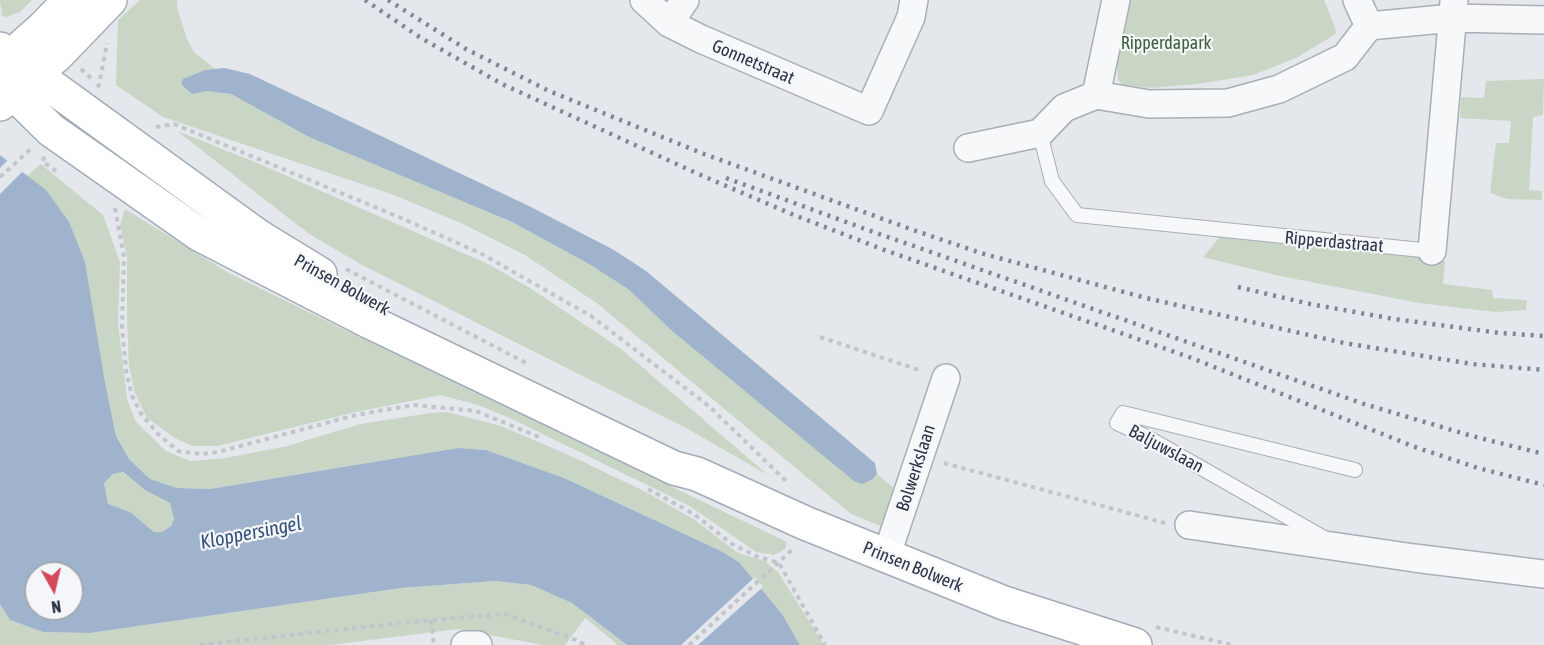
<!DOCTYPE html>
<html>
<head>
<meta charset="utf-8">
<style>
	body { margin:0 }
	#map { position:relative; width:1544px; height:645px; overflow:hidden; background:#e4e7ec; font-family:"Asap Condensed",sans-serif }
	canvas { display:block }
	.north { position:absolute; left:24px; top:561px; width:60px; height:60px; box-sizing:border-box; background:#f4f6f9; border:2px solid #a4a8b1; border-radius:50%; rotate:172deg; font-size:16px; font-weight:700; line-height:24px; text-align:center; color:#2b3445 }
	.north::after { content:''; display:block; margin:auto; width:21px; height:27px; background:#d1495b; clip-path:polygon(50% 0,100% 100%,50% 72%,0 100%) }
</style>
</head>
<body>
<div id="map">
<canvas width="1544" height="645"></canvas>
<div class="north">N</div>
</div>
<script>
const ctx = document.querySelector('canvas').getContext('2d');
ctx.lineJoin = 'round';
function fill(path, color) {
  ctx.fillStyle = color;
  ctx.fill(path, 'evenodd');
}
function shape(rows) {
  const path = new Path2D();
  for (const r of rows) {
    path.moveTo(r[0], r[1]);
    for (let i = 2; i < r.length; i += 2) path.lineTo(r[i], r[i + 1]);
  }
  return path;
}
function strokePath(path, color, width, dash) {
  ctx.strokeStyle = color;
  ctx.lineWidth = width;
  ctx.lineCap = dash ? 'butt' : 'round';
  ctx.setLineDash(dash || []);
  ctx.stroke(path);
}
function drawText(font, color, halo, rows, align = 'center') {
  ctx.font = font + ' "Asap Condensed",sans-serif';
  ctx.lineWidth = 4.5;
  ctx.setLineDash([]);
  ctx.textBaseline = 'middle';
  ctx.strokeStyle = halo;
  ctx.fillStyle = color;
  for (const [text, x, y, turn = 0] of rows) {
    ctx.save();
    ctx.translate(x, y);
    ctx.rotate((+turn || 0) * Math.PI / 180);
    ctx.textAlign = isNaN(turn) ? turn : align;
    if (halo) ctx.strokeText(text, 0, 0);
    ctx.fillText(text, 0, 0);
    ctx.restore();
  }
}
const green = shape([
	[0,0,32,0,20,12,6,17,2,16],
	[140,0,177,0,178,11,187,39,194,52,215,69,205,70,206,91,231,94,309,137,512,222,589,264,628,289,671,330,873,479,877,474,900,493,888,529,851,514,598,304,525,255,463,224,394,195,163,117,116,85,118,20],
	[1130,0,1324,0,1335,27,1336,34,1296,58,1253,75,1197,84,1151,88,1122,85,1118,79,1117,63],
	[1544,79,1543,115,1533,117,1529,190,1542,191,1542,200,1507,199,1490,193,1496,143,1509,143,1511,121,1460,118,1461,97,1484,98,1486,81],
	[177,131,255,162,488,264,530,288,621,349,768,475,686,428,362,265,309,234],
	[41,164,103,215,120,262,118,323,127,399,136,422,166,451,190,461,226,458,287,446,361,424,430,413,447,412,501,426,573,457,646,492,695,520,738,553,765,561,778,572,824,645,800,645,782,614,739,562,721,551,564,478,486,450,458,448,210,489,177,488,150,479,129,459,116,436,104,377,26,177],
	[125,209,229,273,349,332,787,542,785,549,774,555,756,552,688,505,512,419,478,405,441,395,356,412,217,446,192,446,175,438,147,418,135,393,129,366,127,321,127,258,120,225],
	[1224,232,1432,251,1445,262,1443,284,1492,290,1493,298,1527,300,1526,310,1496,312,1419,303,1280,276,1203,257],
	[122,472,145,490,170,503,174,518,171,526,162,532,154,532,130,512,108,505,104,483,113,474],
	[495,581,531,585,572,603,627,645,615,645,616,643,585,618,565,645,543,645,458,629,330,645,0,645,0,604,10,620,43,632,90,633,401,588]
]);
const water = shape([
	[224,68,250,74,529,206,614,250,646,271,875,463,877,474,873,479,862,484,854,481,671,330,628,289,589,264,512,222,309,137,231,94,206,91,192,94,181,84,183,79,205,70],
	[0,155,46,190,69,222,85,262,104,377,116,436,129,459,150,479,177,488,210,489,458,448,486,450,564,478,721,551,739,562,782,614,800,645,627,645,572,603,531,585,495,581,401,588,90,633,43,632,10,620,0,604],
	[123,472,145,490,170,503,174,519,171,526,162,532,154,532,130,512,108,504,104,483,113,474],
	[36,573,72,573,72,609,36,609]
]);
const pier = shape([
	[9,159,23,171,0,194,0,168],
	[755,577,763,587,698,645,681,645]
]);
const path = shape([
	[81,69,93,80],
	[97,87,99,85,107,43],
	[156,127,174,124,399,217,482,254,591,316,710,407,788,483],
	[45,157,42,161,56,171],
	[0,177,32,148],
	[115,208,124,258,122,326,126,370,132,396,142,415,158,434,178,451,201,454,218,452,356,415,413,405,476,411,539,437],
	[346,269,528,364],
	[820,337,922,371],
	[944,463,1165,523],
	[648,489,694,514,732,544,756,556,779,563,825,645],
	[431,620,434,645],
	[1156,627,1233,645],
	[200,645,411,622,505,614,576,640,585,645],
	[689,645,794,548]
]);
const lane = shape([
	[1040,133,1052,181,1077,215,1432,251],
	[1326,539,1147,437,1117,423,1123,413,1355,470]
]);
const street = shape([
	[644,0,669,23,701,39,869,111,911,17,914,0],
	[1357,0,1369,26],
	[669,23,685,0],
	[1096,95,1149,104,1228,103,1279,89,1345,57,1369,26,1453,18,1544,20],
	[1096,95,1116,0],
	[968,148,1040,133,1064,108,1096,95],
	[1432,251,1454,1],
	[1189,525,1414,558,1544,574],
	[886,557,946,378],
	[465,645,478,645]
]);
const secondary = shape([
	[0,66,44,27,70,0],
	[0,104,57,55,110,0]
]);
const primary = shape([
	[0,49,258,236,320,274],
	[0,80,51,130,199,234,370,322,674,468,697,474,805,523,1004,603,1135,645]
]);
const rail = shape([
	[365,0,421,38,502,84,696,173,794,215,887,251,1189,357,1415,447,1478,468,1544,485],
	[388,0,466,49,549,91,704,154,916,231,984,254,1146,298,1344,343,1472,364,1544,370],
	[726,178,868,230,1364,404,1472,436,1544,454],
	[1238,287,1310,304,1394,319,1500,333,1544,336]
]);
const parkNames = [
	["Ripperdapark",1166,43]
];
const streetNames = [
	["Gonnetstraat",753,62,23],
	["Ripperdastraat",1334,242,5],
	["Prinsen Bolwerk",342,285,29],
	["Baljuwslaan",1166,449,28],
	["Bolwerkslaan",916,468,-72],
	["Prinsen Bolwerk",913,567,22]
];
const waterNames = [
	["Kloppersingel",251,533,-11]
];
fill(green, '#c9d6c5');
fill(water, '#9fb4cc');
fill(pier, '#e4e7ec');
strokePath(lane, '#a9aeb7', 16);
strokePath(street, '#a9aeb7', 30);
strokePath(secondary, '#a9aeb7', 36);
strokePath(primary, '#a3abb8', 36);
strokePath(path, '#c2c5cb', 4, [4.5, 4.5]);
strokePath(lane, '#f7f8fa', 14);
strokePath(street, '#f7f8fa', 27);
strokePath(secondary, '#fff', 33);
strokePath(primary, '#fff', 33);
strokePath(rail, '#7d8696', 4.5, [3, 6]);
drawText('18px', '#3f6138', '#f4f6f9', parkNames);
drawText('18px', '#2b3445', '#f4f6f9', streetNames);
drawText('italic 20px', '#34527a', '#f4f6f9', waterNames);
</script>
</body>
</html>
